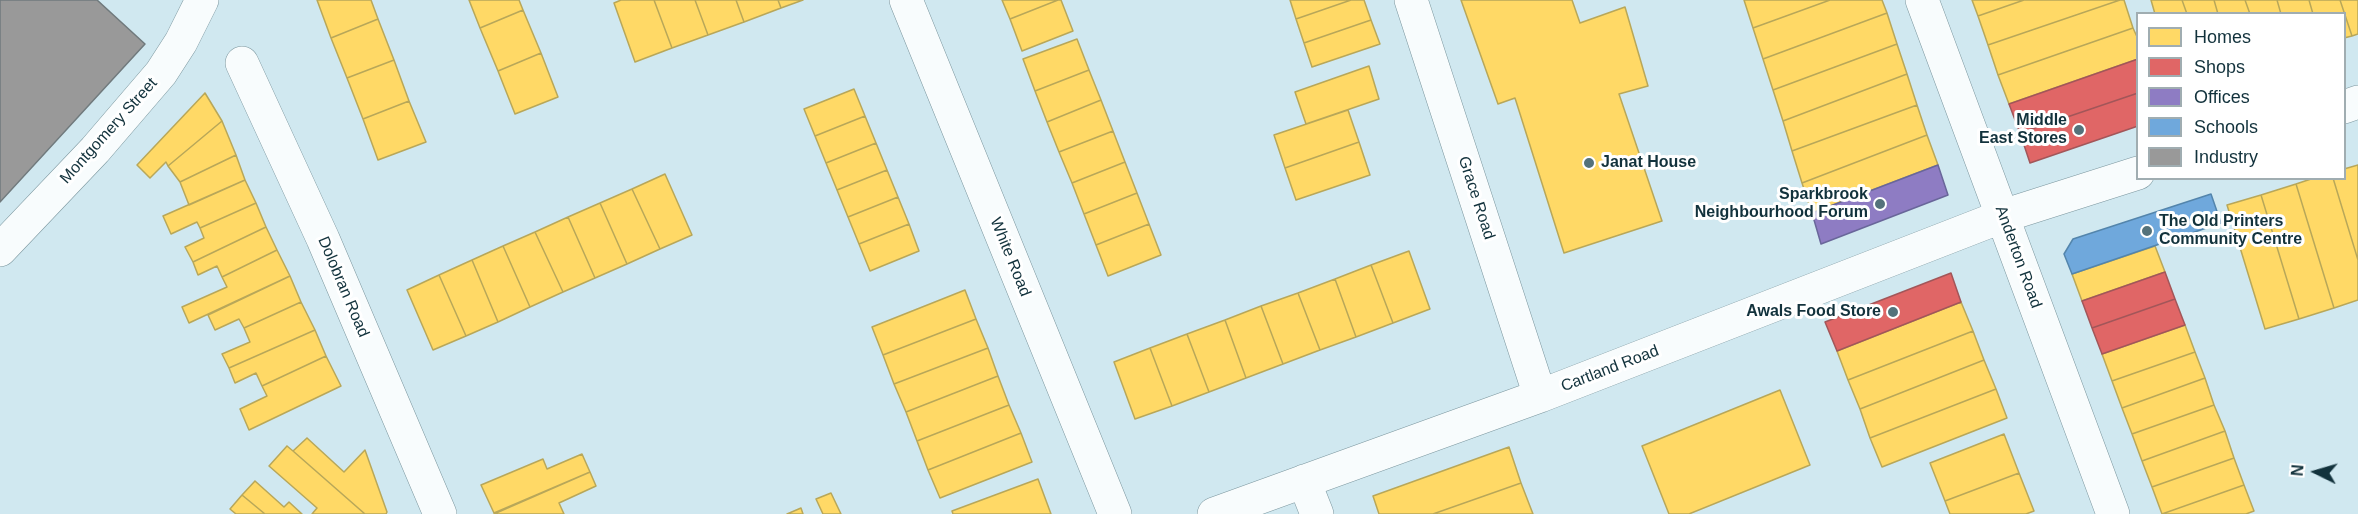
<!DOCTYPE html>
<html>
<head>
<meta charset="utf-8">
<style>
	body { margin:0 }
	#map { position:relative; width:2358px; height:514px; overflow:hidden; background:#d0e8f0; font-family:Arial,sans-serif }
	canvas { display:block }
	.legend { position:absolute; left:2136px; top:12px; width:210px; height:168px; box-sizing:border-box; background:#fff; border:2px solid #a0adb1; margin:0; padding:8px 10px; list-style:none; font-size:18px; color:#12323c }
	.legend li { display:flex; align-items:center; gap:12px; height:30px }
	.legend b { width:30px; border:2px solid #a0adb1 }
	.north { position:absolute; left:2286px; top:442px; width:60px; height:60px; -webkit-text-stroke:4px #fff; paint-order:stroke; rotate:275deg; font-size:16px; font-weight:700; line-height:24px; text-align:center; color:#12323c }
	.north::after { content:''; display:block; margin:auto; width:21px; height:27px; background:#12323c; clip-path:polygon(50% 0,100% 100%,50% 72%,0 100%) }
</style>
</head>
<body>
<div id="map">
<canvas width="2358" height="514"></canvas>
<ul class="legend">
<li><b style="height:16px;background:#ffd966"></b>Homes</li>
<li><b style="height:16px;background:#e06666"></b>Shops</li>
<li><b style="height:16px;background:#8e7cc3"></b>Offices</li>
<li><b style="height:16px;background:#6fa8dc"></b>Schools</li>
<li><b style="height:16px;background:#999"></b>Industry</li>
</ul>
<div class="north">N</div>
</div>
<script>
const ctx = document.querySelector('canvas').getContext('2d');
ctx.lineJoin = 'round';
function fill(path, color) {
  ctx.fillStyle = color;
  ctx.fill(path, 'evenodd');
}
function shape(rows) {
  const path = new Path2D();
  for (const r of rows) {
    path.moveTo(r[0], r[1]);
    for (let i = 2; i < r.length; i += 2) path.lineTo(r[i], r[i + 1]);
  }
  return path;
}
function strokePath(path, color, width, dash) {
  ctx.strokeStyle = color;
  ctx.lineWidth = width;
  ctx.lineCap = dash ? 'butt' : 'round';
  ctx.setLineDash(dash || []);
  ctx.stroke(path);
}
function drawText(font, color, halo, rows, align = 'center') {
  ctx.font = font + ' Arial,sans-serif';
  ctx.lineWidth = 6;
  ctx.setLineDash([]);
  ctx.textBaseline = 'middle';
  ctx.strokeStyle = halo;
  ctx.fillStyle = color;
  for (const [text, x, y, turn = 0] of rows) {
    ctx.save();
    ctx.translate(x, y);
    ctx.rotate((+turn || 0) * Math.PI / 180);
    ctx.textAlign = isNaN(turn) ? turn : align;
    if (halo) ctx.strokeText(text, 0, 0);
    ctx.fillText(text, 0, 0);
    ctx.restore();
  }
}
const homes = shape([
	[317,0,371,0,378,19,331,38,317,0],
	[469,0,519,0,523,10,480,28,469,0],
	[621,0,654,0,672,48,635,62,614,3,621,0],
	[654,0,695,0,708,35,672,48,654,0],
	[695,0,736,0,744,22,708,35,695,0],
	[736,0,778,0,781,8,744,22,736,0],
	[778,0,803,0,781,8,778,0],
	[1002,0,1058,0,1010,19,1002,0],
	[1058,0,1061,0,1073,31,1022,51,1010,19,1058,0],
	[1290,0,1351,0,1296,19,1290,0],
	[1351,0,1364,0,1371,20,1304,43,1296,19,1351,0],
	[1461,0,1572,0,1580,23,1625,7,1648,86,1619,94,1662,221,1564,253,1515,98,1498,104,1461,0],
	[1744,0,1830,0,1753,28,1744,0],
	[1830,0,1882,0,1887,13,1763,59,1753,28,1830,0],
	[1972,0,2024,0,1978,16,1972,0],
	[2024,0,2120,0,1988,45,1978,16,2024,0],
	[2120,0,2124,0,2133,28,1998,75,1988,45,2120,0],
	[2151,0,2182,0,2187,14,2155,14,2151,0],
	[2182,0,2214,0,2218,14,2187,14,2182,0],
	[2214,0,2245,0,2250,14,2218,14,2214,0],
	[2245,0,2277,0,2281,14,2250,14,2245,0],
	[2277,0,2309,0,2313,14,2281,14,2277,0],
	[2309,0,2340,0,2352,36,2344,38,2344,14,2313,14,2309,0],
	[2340,0,2358,0,2358,34,2352,36,2340,0],
	[523,10,541,53,498,71,480,28,523,10],
	[1887,13,1897,44,1773,90,1763,59,1887,13],
	[378,19,394,60,347,78,331,38,378,19],
	[1371,20,1380,44,1312,67,1304,43,1371,20],
	[2133,28,2138,39,2138,59,2009,104,1998,75,2133,28],
	[1077,39,1089,70,1035,91,1023,59,1077,39],
	[1897,44,1907,74,1783,121,1773,90,1897,44],
	[541,53,558,97,515,114,498,71,541,53],
	[394,60,409,101,363,119,347,78,394,60],
	[1369,66,1379,99,1306,124,1295,92,1369,66],
	[1089,70,1101,100,1047,122,1035,91,1089,70],
	[1907,74,1917,105,1792,151,1783,121,1907,74],
	[854,89,865,116,815,136,804,109,854,89],
	[205,93,222,121,168,166,166,162,150,178,137,165,205,93],
	[1101,100,1113,131,1059,152,1047,122,1101,100],
	[409,101,426,142,378,160,363,119,409,101],
	[1917,105,1927,135,1802,183,1792,151,1917,105],
	[1348,110,1359,142,1285,168,1274,135,1348,110],
	[865,116,876,143,826,163,815,136,865,116],
	[222,121,236,155,180,182,168,166,222,121],
	[1113,131,1125,162,1072,183,1059,152,1113,131],
	[1927,135,1938,165,1812,213,1802,183,1927,135],
	[1359,142,1370,175,1296,200,1285,168,1359,142],
	[876,143,887,170,837,190,826,163,876,143],
	[236,155,245,180,189,205,180,182,236,155],
	[1125,162,1137,193,1084,214,1072,183,1125,162],
	[2358,165,2358,260,2333,178,2344,178,2344,169,2358,165],
	[887,170,898,197,848,217,837,190,887,170],
	[665,174,692,235,660,249,632,189,665,174],
	[2314,178,2333,178,2358,260,2358,300,2334,308,2296,184,2314,178],
	[245,180,256,203,200,228,197,222,171,234,163,216,245,180],
	[2296,184,2334,308,2299,319,2261,195,2296,184],
	[632,189,660,249,627,264,600,203,632,189],
	[1137,193,1149,224,1096,245,1084,214,1137,193],
	[2261,195,2299,319,2265,329,2227,205,2261,195],
	[898,197,909,224,859,244,848,217,898,197],
	[256,203,266,227,193,262,185,247,204,238,200,228,256,203],
	[600,203,627,264,595,278,568,217,600,203],
	[568,217,595,278,563,292,535,232,568,217],
	[909,224,919,251,870,271,859,244,909,224],
	[1149,224,1161,255,1108,276,1096,245,1149,224],
	[266,227,277,250,222,277,217,266,198,275,193,262,266,227],
	[535,232,563,292,530,307,503,246,535,232],
	[503,246,530,307,498,322,472,260,503,246],
	[2155,246,2165,272,2082,301,2072,274,2155,246],
	[277,250,290,276,189,323,182,307,227,287,222,277,277,250],
	[1409,251,1430,309,1393,323,1371,265,1409,251],
	[472,260,498,322,466,336,439,275,472,260],
	[1371,265,1393,323,1356,337,1335,279,1371,265],
	[439,275,466,336,433,350,407,290,439,275],
	[290,276,301,302,244,328,239,319,215,330,208,315,290,276],
	[1335,279,1356,337,1320,350,1298,293,1335,279],
	[965,290,976,319,883,355,872,327,965,290],
	[1298,293,1320,350,1283,364,1261,306,1298,293],
	[301,302,315,330,229,368,222,354,250,342,244,328,301,302],
	[1961,302,1973,331,1848,380,1837,351,1961,302],
	[1261,306,1283,364,1246,378,1225,320,1261,306],
	[976,319,988,348,894,384,883,355,976,319],
	[1225,320,1246,378,1209,392,1187,334,1225,320],
	[2185,325,2195,352,2112,381,2102,354,2185,325],
	[315,330,326,356,262,386,256,373,235,383,229,368,315,330],
	[1973,331,1984,360,1860,409,1848,380,1973,331],
	[1187,334,1209,392,1172,406,1150,348,1187,334],
	[988,348,998,376,906,412,894,384,988,348],
	[1150,348,1172,406,1135,419,1114,362,1150,348],
	[2195,352,2205,378,2122,408,2112,381,2195,352],
	[326,356,341,386,249,430,240,409,267,396,262,386,326,356],
	[1984,360,1996,389,1870,438,1860,409,1984,360],
	[998,376,1009,405,917,441,906,412,998,376],
	[2205,378,2214,405,2132,434,2122,408,2205,378],
	[1996,389,2007,418,1882,467,1870,438,1996,389],
	[1780,390,1810,465,1689,514,1669,514,1642,446,1780,390],
	[1009,405,1021,433,928,470,917,441,1009,405],
	[2214,405,2225,431,2142,461,2132,434,2214,405],
	[2225,431,2234,458,2152,487,2142,461,2225,431],
	[1021,433,1032,462,940,498,928,470,1021,433],
	[2004,434,2019,473,1945,501,1930,463,2004,434],
	[307,438,344,472,365,450,387,512,386,514,365,514,293,451,307,438],
	[287,446,293,451,365,514,312,514,317,508,269,466,287,446],
	[1509,447,1521,483,1433,514,1379,514,1373,496,1509,447],
	[582,454,590,472,494,513,481,485,543,459,547,469,582,454],
	[2234,458,2244,485,2162,514,2152,487,2234,458],
	[590,472,596,486,559,503,564,514,494,514,590,472],
	[2019,473,2034,511,2026,514,1950,514,1945,501,2019,473],
	[1038,479,1051,514,953,514,952,511,1038,479],
	[255,481,284,507,289,502,302,514,265,514,242,495,255,481],
	[1521,483,1533,514,1433,514,1521,483],
	[2244,485,2254,511,2246,514,2162,514,2244,485],
	[831,493,841,514,823,514,816,499,831,493],
	[242,495,265,514,236,514,230,509,242,495],
	[801,508,803,514,787,514,801,508]
]);
const shops = shape([
	[2138,59,2138,93,2020,133,2009,104,2138,59],
	[2138,93,2138,126,2030,163,2020,133,2138,93],
	[2165,272,2175,299,2092,328,2082,301,2165,272],
	[1951,273,1961,302,1837,351,1825,322,1951,273],
	[2175,299,2185,325,2102,354,2092,328,2175,299]
]);
const offices = shape([
	[1938,165,1948,195,1821,244,1812,213,1938,165]
]);
const schools = shape([
	[2211,194,2221,223,2072,274,2064,254,2073,239,2211,194]
]);
const industry = shape([
	[0,0,97,0,145,44,0,202,0,0]
]);
const minor = shape([
	[906,0,1115,514],
	[1411,0,1540,396],
	[1922,0,2113,514],
	[242,63,323,239,440,514],
	[2344,107,2358,102],
	[0,250,95,150,161,73,181,42,202,0],
	[1304,481,1317,514],
	[1214,514,1540,396,2003,216,2138,173]
]);
const markers = [
	[2079,130,6,"#54727b"],
	[1589,163,6,"#54727b"],
	[1880,204,6,"#54727b"],
	[2147,231,6,"#54727b"],
	[1893,312,6,"#54727b"]
];
const poiNames = [
	["Middle",2067,121],
	["East Stores",2067,139],
	["Janat House",1601,163,"left"],
	["Sparkbrook",1868,195],
	["Neighbourhood Forum",1868,213],
	["The Old Printers",2159,222,"left"],
	["Community Centre",2159,240,"left"],
	["Awals Food Store",1881,312]
];
const streetNames = [
	["Montgomery Street",109,131,-48],
	["Grace Road",1476,198,72],
	["White Road",1010,257,68],
	["Anderton Road",2018,257,70],
	["Dolobran Road",343,287,67],
	["Cartland Road",1610,369,-21]
];
fill(homes, '#ffd966');
strokePath(homes, '#b8a759', 1.5);
fill(shops, '#e06666');
strokePath(shops, '#a25659', 1.5);
fill(offices, '#8e7cc3');
strokePath(offices, '#69669a', 1.5);
fill(schools, '#6fa8dc');
strokePath(schools, '#5385ac', 1.5);
fill(industry, '#999');
strokePath(industry, '#707a7d', 1.5);
strokePath(minor, '#7b969e', 34);
strokePath(minor, '#f8fcfd', 33);
for (const [x, y, r, color] of markers) {
  const dot = new Path2D();
  dot.arc(x, y, r, 0, 2 * Math.PI);
  ctx.fillStyle = color;
  ctx.fill(dot);
  strokePath(dot, '#fff', 2);
}
drawText('bold 16px', '#12323c', '#fff', poiNames, 'right');
drawText('16px', '#12323c', '#fff', streetNames);
</script>
</body>
</html>
